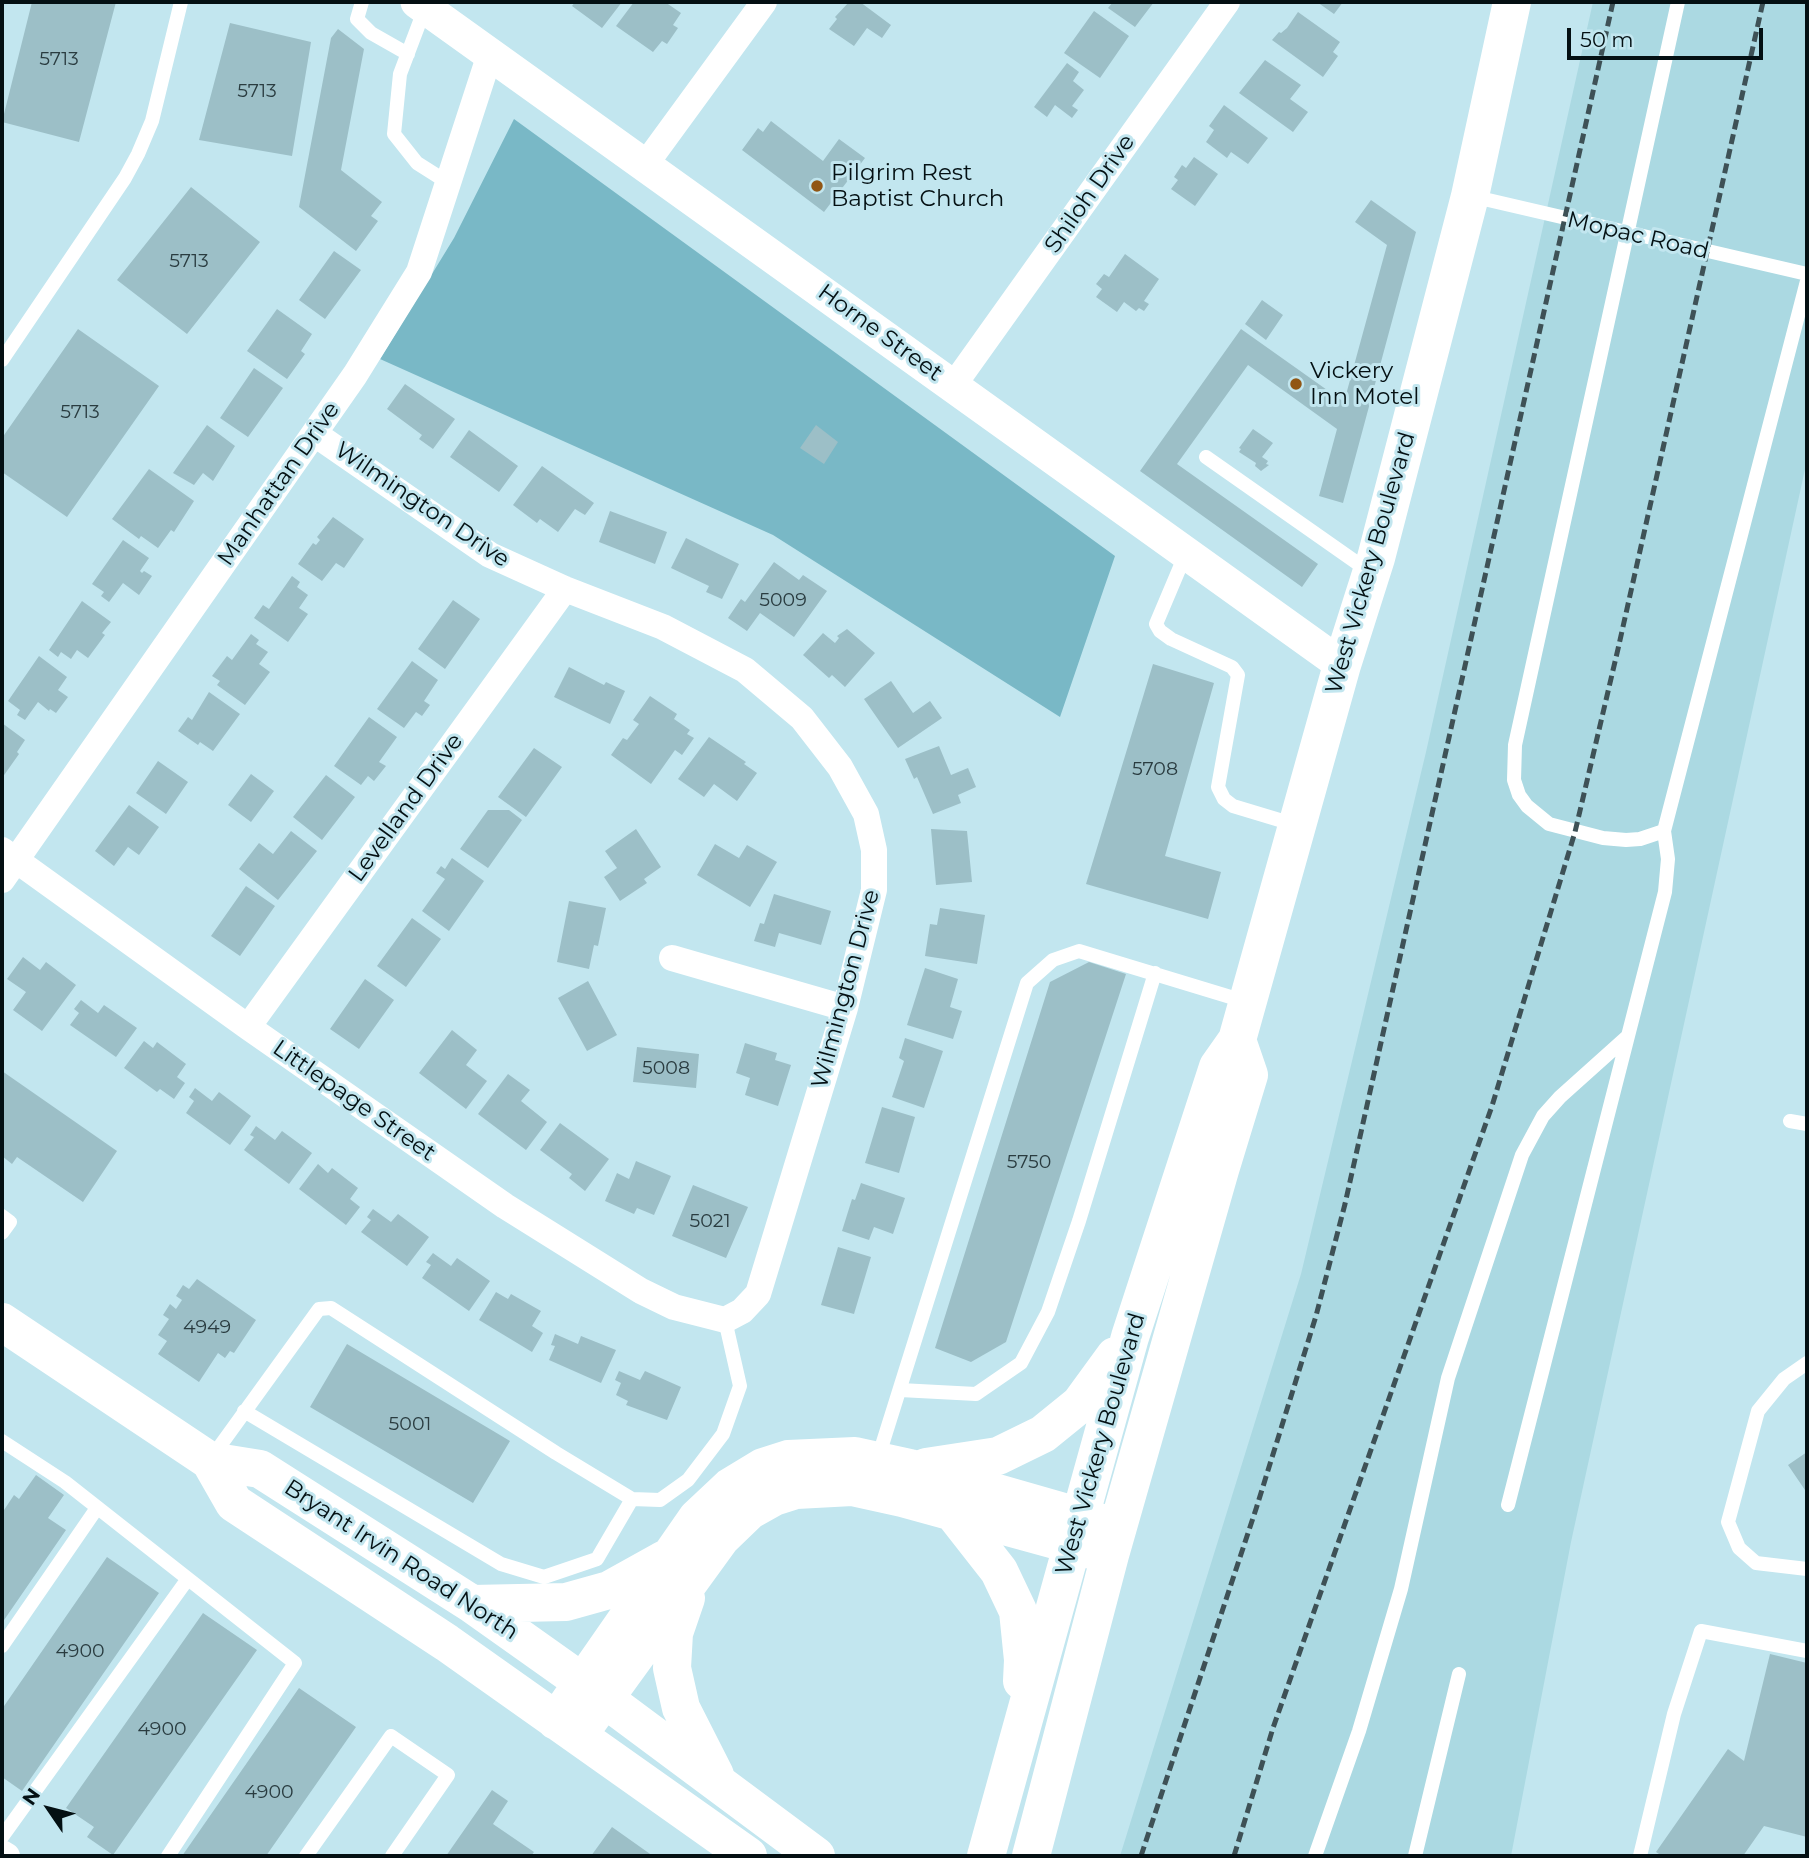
<!DOCTYPE html>
<html>
<head>
<meta charset="utf-8">
<style>
	body { margin:0 }
	#map { position:relative; width:1809px; height:1858px; overflow:hidden; background:#c2e6ef; font-family:Montserrat,sans-serif }
	canvas { display:block }
	.frame { position:absolute; inset:0; border:4px solid #041013; pointer-events:none }
	.north { position:absolute; left:14px; top:1774px; width:70px; height:70px; -webkit-text-stroke:5px #c2e6ef; paint-order:stroke; rotate:305deg; font-size:19px; font-weight:700; line-height:28px; text-align:center; color:#041013 }
	.north::after { content:''; display:block; margin:auto; width:24px; height:32px; background:#041013; clip-path:polygon(50% 0,100% 100%,50% 72%,0 100%) }
	.scale { position:absolute; left:1567px; top:28px; width:196px; height:32px; box-sizing:border-box; border:4px solid #041013; border-top:0; padding-left:9px; font-size:21px; line-height:24px; white-space:nowrap; color:#041013; -webkit-text-stroke:5px #c2e6ef; paint-order:stroke }
</style>
</head>
<body>
<div id="map">
<canvas width="1809" height="1858"></canvas>
<div class="frame"></div>
<div class="north">N</div>
<div class="scale">50 m</div>
</div>
<script>
const ctx = document.querySelector('canvas').getContext('2d');
ctx.lineJoin = 'round';
function fill(path, color) {
  ctx.fillStyle = color;
  ctx.fill(path, 'evenodd');
}
function shape(rows) {
  const path = new Path2D();
  for (const r of rows) {
    path.moveTo(r[0], r[1]);
    for (let i = 2; i < r.length; i += 2) path.lineTo(r[i], r[i + 1]);
  }
  return path;
}
function strokePath(path, color, width, dash) {
  ctx.strokeStyle = color;
  ctx.lineWidth = width;
  ctx.lineCap = dash ? 'butt' : 'round';
  ctx.setLineDash(dash || []);
  ctx.stroke(path);
}
function drawText(font, color, halo, rows, align = 'center') {
  ctx.font = font + ' Montserrat,sans-serif';
  ctx.lineWidth = 6;
  ctx.setLineDash([]);
  ctx.textBaseline = 'middle';
  ctx.strokeStyle = halo;
  ctx.fillStyle = color;
  for (const [text, x, y, turn = 0] of rows) {
    ctx.save();
    ctx.translate(x, y);
    ctx.rotate((+turn || 0) * Math.PI / 180);
    ctx.textAlign = isNaN(turn) ? turn : align;
    if (halo) ctx.strokeText(text, 0, 0);
    ctx.fillText(text, 0, 0);
    ctx.restore();
  }
}
const built = shape([
	[1593,2,1807,2,1807,460,1571,1542,1511,1856,1120,1856,1301,1274,1426,752]
]);
const green = shape([
	[514,119,1115,556,1060,717,773,535,380,359,454,238]
]);
const building = shape([
	[32,2,116,2,79,142,2,122],
	[575,2,622,2,602,28,572,6],
	[634,2,665,2,681,13,673,25,678,28,667,44,662,41,653,52,616,26],
	[849,2,860,2,891,25,882,38,867,28,854,46,829,29,837,19,835,17],
	[1113,2,1154,2,1135,27,1108,8],
	[1317,2,1343,2,1334,14],
	[1094,11,1129,36,1100,78,1064,53],
	[1298,12,1340,42,1333,52,1338,56,1323,77,1272,40,1279,32,1281,33,1287,28],
	[230,23,311,42,292,156,199,140],
	[338,29,364,49,341,170,382,202,371,216,378,221,356,251,299,207,331,38],
	[1265,60,1301,85,1290,99,1308,112,1293,132,1239,93],
	[1067,63,1079,72,1073,81,1084,90,1072,106,1078,110,1072,118,1055,105,1047,117,1034,107],
	[1224,105,1268,138,1248,164,1231,152,1227,158,1206,142,1214,130,1209,126],
	[771,121,823,161,839,139,865,158,824,212,742,150,758,128,763,132],
	[1194,157,1218,174,1195,206,1171,189,1178,180,1174,177,1182,165,1186,168],
	[191,187,260,242,187,334,117,280],
	[1371,200,1416,232,1343,503,1319,496,1337,429,1248,365,1177,464,1318,564,1302,587,1140,471,1241,329,1344,402,1387,245,1355,222],
	[334,251,361,270,325,319,299,300],
	[1125,254,1159,279,1144,301,1149,304,1144,311,1139,308,1136,311,1124,302,1117,312,1096,297,1102,289,1096,284,1104,274,1109,277],
	[1262,300,1283,315,1266,340,1245,324],
	[277,309,312,334,301,351,305,354,287,379,247,351],
	[78,329,159,386,67,517,2,472,2,438],
	[254,368,283,388,248,437,220,418],
	[405,384,455,419,433,449,419,439,422,435,387,409],
	[207,425,235,446,213,481,203,473,194,485,173,473],
	[816,425,838,442,824,464,800,448],
	[1253,429,1273,443,1262,457,1268,461,1266,464,1269,465,1261,471,1255,466,1256,463,1239,452,1241,449,1239,448],
	[469,430,518,466,499,492,450,457],
	[542,466,594,503,585,515,575,509,558,532,540,519,537,523,513,505],
	[149,469,194,501,174,532,171,530,158,548,141,536,139,539,112,519],
	[610,511,667,532,655,564,599,542],
	[333,517,364,539,344,568,336,563,322,581,298,564,313,543,316,545,320,540,317,537],
	[686,538,739,564,722,599,706,592,709,586,671,568],
	[123,540,149,558,140,571,142,573,144,571,152,576,139,595,123,583,109,602,101,596,104,592,92,584],
	[774,562,799,580,803,575,827,591,794,637,760,613,747,631,728,618,741,599,745,602],
	[292,576,300,582,297,587,308,595,299,608,308,614,288,642,254,618,263,605,269,609],
	[453,600,480,619,445,669,418,649],
	[82,601,111,622,102,633,105,635,88,658,77,650,71,659,61,652,58,657,49,650],
	[847,629,875,653,845,687,832,675,829,678,803,655,823,633,835,643,839,638,837,636],
	[251,634,259,640,256,644,268,652,259,664,270,672,245,705,217,685,220,681,212,676,227,656,232,660],
	[39,656,67,677,58,690,68,697,56,713,50,709,49,711,38,702,25,720,17,715,20,710,8,701],
	[412,661,438,680,424,701,430,705,422,716,416,712,404,728,377,709],
	[1153,664,1214,683,1165,856,1221,872,1208,919,1086,884],
	[569,667,604,685,606,682,625,691,610,724,554,697],
	[891,681,913,713,930,701,942,718,898,748,864,699],
	[209,692,240,714,213,751,200,742,198,745,178,731,188,717,192,720],
	[650,696,677,714,674,719,690,730,687,734,694,738,682,755,675,750,651,784,611,755,623,738,627,740,639,724,633,720],
	[369,717,397,737,379,762,386,766,374,781,368,776,361,785,334,766],
	[2,723,25,740,17,752,19,754,2,778],
	[709,737,746,762,744,764,757,773,737,801,714,784,704,797,678,779],
	[939,746,951,775,968,768,976,787,958,795,961,803,933,814,917,777,914,779,905,759],
	[534,748,562,767,526,817,498,797],
	[158,761,188,782,166,814,136,793],
	[251,774,274,791,251,822,228,805],
	[326,775,355,797,322,840,293,817],
	[129,805,159,827,139,855,128,847,114,866,95,851],
	[488,810,509,810,522,820,488,868,460,849],
	[636,829,661,867,644,879,647,883,620,901,604,877,617,868,605,851],
	[931,829,967,831,972,882,936,885],
	[291,831,317,851,278,900,239,869,259,843,273,854],
	[715,844,739,858,747,845,777,862,750,907,697,875],
	[452,858,484,881,449,931,422,911,445,879,436,873,441,866,445,869],
	[246,886,275,906,240,956,211,936],
	[774,894,831,911,821,945,779,933,775,947,754,941,760,923,764,924],
	[569,901,606,908,598,946,594,945,589,969,557,962],
	[940,908,985,915,977,964,925,956,930,924,937,925],
	[412,918,441,939,406,987,377,966],
	[23,957,40,970,46,962,76,985,42,1031,13,1010,26,992,7,979],
	[1089,962,1126,974,1006,1342,971,1362,935,1348,1050,982],
	[925,968,958,979,950,1007,962,1011,953,1039,907,1025],
	[365,979,394,1000,359,1049,330,1029],
	[588,981,617,1035,587,1051,558,998],
	[81,1000,98,1013,104,1005,137,1028,116,1057,70,1025,79,1013,74,1009],
	[452,1030,477,1050,466,1065,487,1081,466,1109,419,1073],
	[905,1038,943,1051,924,1108,892,1097,904,1061,899,1058],
	[144,1041,153,1048,157,1042,186,1064,177,1077,185,1083,174,1099,160,1089,157,1092,124,1068],
	[745,1043,777,1053,775,1060,791,1065,778,1106,745,1095,750,1078,736,1073],
	[637,1047,699,1054,696,1088,633,1082],
	[2,1071,117,1151,83,1202,17,1157,12,1164,2,1156],
	[508,1074,530,1090,521,1101,547,1122,526,1150,478,1114],
	[195,1088,212,1101,219,1092,251,1116,230,1145,186,1113,194,1101,189,1097],
	[882,1107,915,1117,899,1173,865,1163],
	[560,1123,609,1159,585,1191,569,1178,572,1174,540,1150],
	[256,1126,275,1140,282,1131,312,1153,289,1184,244,1150,254,1137,250,1135],
	[636,1161,671,1176,654,1215,637,1208,634,1214,605,1201,617,1173,629,1179],
	[318,1164,328,1173,332,1168,358,1188,350,1199,360,1207,346,1225,299,1189],
	[861,1183,905,1198,893,1234,874,1227,869,1240,842,1231,852,1199,855,1200],
	[693,1185,748,1207,726,1258,672,1236],
	[373,1209,391,1222,398,1214,429,1237,407,1266,361,1232,371,1220,367,1217],
	[838,1247,871,1257,854,1314,821,1305],
	[433,1253,451,1266,457,1258,490,1281,469,1311,422,1278,431,1265,426,1262],
	[197,1279,256,1320,234,1353,230,1351,225,1358,218,1353,199,1382,158,1354,167,1341,158,1335,169,1319,163,1315,170,1304,176,1309,182,1300,176,1296,183,1285,189,1289],
	[496,1292,508,1299,511,1294,541,1311,532,1326,543,1333,532,1352,479,1320],
	[555,1334,578,1344,581,1336,616,1350,601,1383,549,1360,555,1346,551,1345],
	[347,1344,510,1441,473,1503,310,1407],
	[619,1371,640,1380,645,1371,681,1387,667,1420,626,1405,628,1401,616,1395,621,1383,615,1380],
	[1807,1452,1807,1493,1788,1465],
	[36,1475,64,1495,48,1518,66,1530,2,1623,2,1513,14,1495,19,1499],
	[107,1557,159,1593,22,1791,2,1777,2,1709],
	[203,1613,257,1650,113,1855,87,1837,94,1827,66,1808],
	[1770,1654,1807,1663,1807,1837,1764,1826,1743,1856,1662,1856,1656,1852,1728,1749,1744,1761],
	[299,1688,356,1727,266,1856,182,1856],
	[492,1790,508,1801,493,1824,534,1852,531,1856,446,1856],
	[612,1827,653,1856,591,1856]
]);
const service = shape([
	[362,2,357,19,371,33,408,54],
	[1678,2,1515,745,1514,780,1519,795,1527,806,1549,824,1603,838,1626,840,1640,839,1664,831,1807,281],
	[425,8,400,74,394,134,417,163,447,182],
	[1471,196,1807,274],
	[2,360,125,178,138,154,152,121,181,2],
	[1206,457,1370,572],
	[1186,553,1156,624,1160,631,1171,639,1232,667,1238,675,1218,787,1224,799,1233,806,1296,825],
	[1790,1121,1807,1124],
	[2,1216,10,1222,2,1233],
	[1807,1363,1784,1379,1758,1411,1728,1522,1739,1548,1756,1563,1807,1569],
	[900,1390,976,1394,1021,1363,1048,1312,1079,1221,1155,973],
	[244,1411,501,1564,544,1577,597,1559,632,1499],
	[2,1441,65,1482,295,1663,168,1856],
	[212,1457,319,1309,331,1308,556,1453,632,1499,660,1500,688,1480,723,1434,740,1386,725,1320],
	[878,1458,1027,983,1053,960,1079,951,1247,1002],
	[1508,1505,1628,1036],
	[2,1646,97,1508],
	[2,1837,187,1580],
	[306,1856,391,1736,448,1775,392,1856],
	[1315,1856,1359,1731,1401,1589,1448,1378,1522,1155,1543,1116,1560,1097,1628,1036,1665,892,1668,859,1664,831],
	[1415,1856,1459,1674],
	[1640,1856,1674,1714,1701,1631,1807,1651]
]);
const minor = shape([
	[645,165,764,2],
	[953,386,1227,2],
	[2,850,248,1027,505,1206,641,1291,674,1307,725,1320,742,1311,758,1294,845,1008,874,890,874,850,866,814,840,767,802,718,745,670,663,627,565,589,490,555,315,434],
	[2,880,355,375,419,272,490,54],
	[672,958,845,1008],
	[248,1027,565,589],
	[2,1853,7,1856]
]);
const tertiary = shape([
	[417,2,1342,665]
]);
const secondary = shape([
	[2,1322,210,1461,260,1469,472,1604,582,1682,816,1856],
	[210,1461,234,1503,447,1643,748,1856],
	[926,1467,998,1456,1043,1434,1080,1404,1115,1356],
	[952,1511,999,1571,1018,1611,1023,1660,1022,1681],
	[686,1598,674,1633,672,1668,681,1708,715,1775],
	[472,1604,566,1602,609,1590,663,1560],
	[589,1720,721,1538,749,1511,774,1497,796,1490,852,1487,902,1498,1095,1551],
	[556,1721,697,1518,730,1487,763,1467,788,1459,855,1456,910,1468,1102,1523],
	[986,1856,1130,1337,1218,1067,1237,1040,1342,665,1376,558,1470,196,1512,2],
	[1031,1856,1110,1555,1220,1170,1249,1075,1237,1040]
]);
const rail = shape([
	[1141,1856,1256,1509,1316,1316,1345,1204,1613,2],
	[1234,1856,1273,1728,1492,1106,1575,832,1618,649,1763,2]
]);
const markers = [
	[817,186,7,"#915614"],
	[1296,384,7,"#915614"]
];
const numberNames = [
	["5713",59,59],
	["5713",257,91],
	["5713",189,261],
	["5713",80,412],
	["5009",783,600],
	["5708",1155,769],
	["5008",666,1068],
	["5750",1029,1162],
	["5021",710,1221],
	["4949",207,1327],
	["5001",410,1424],
	["4900",80,1651],
	["4900",162,1729],
	["4900",269,1792]
];
const poiNames = [
	["Pilgrim Rest",831,173],
	["Baptist Church",831,199],
	["Vickery",1310,371],
	["Inn Motel",1310,397]
];
const streetNames = [
	["Shiloh Drive",1090,194,-55],
	["Mopac Road",1638,236,13],
	["Horne Street",880,333,36],
	["Manhattan Drive",279,484,-55],
	["Wilmington Drive",422,505,34],
	["West Vickery Boulevard",1371,563,-74],
	["Levelland Drive",406,808,-54],
	["Wilmington Drive",846,989,-75],
	["Littlepage Street",354,1101,35],
	["West Vickery Boulevard",1101,1444,-74],
	["Bryant Irvin Road North",401,1560,33]
];
fill(built, '#abd9e2');
fill(green, '#79b8c6');
fill(building, '#9cbfc7');
strokePath(service, '#fff', 14);
strokePath(minor, '#fff', 26);
strokePath(tertiary, '#fff', 33);
strokePath(secondary, '#fff', 38);
strokePath(rail, '#3e5156', 5, [10, 5]);
for (const [x, y, r, color] of markers) {
  const dot = new Path2D();
  dot.arc(x, y, r, 0, 2 * Math.PI);
  ctx.fillStyle = color;
  ctx.fill(dot);
  strokePath(dot, '#c2e6ef', 2.5);
}
drawText('19px', '#2a3c40', null, numberNames);
drawText('23px', '#041013', '#c2e6ef', poiNames, 'left');
drawText('23px', '#041013', '#c2e6ef', streetNames);
</script>
</body>
</html>
